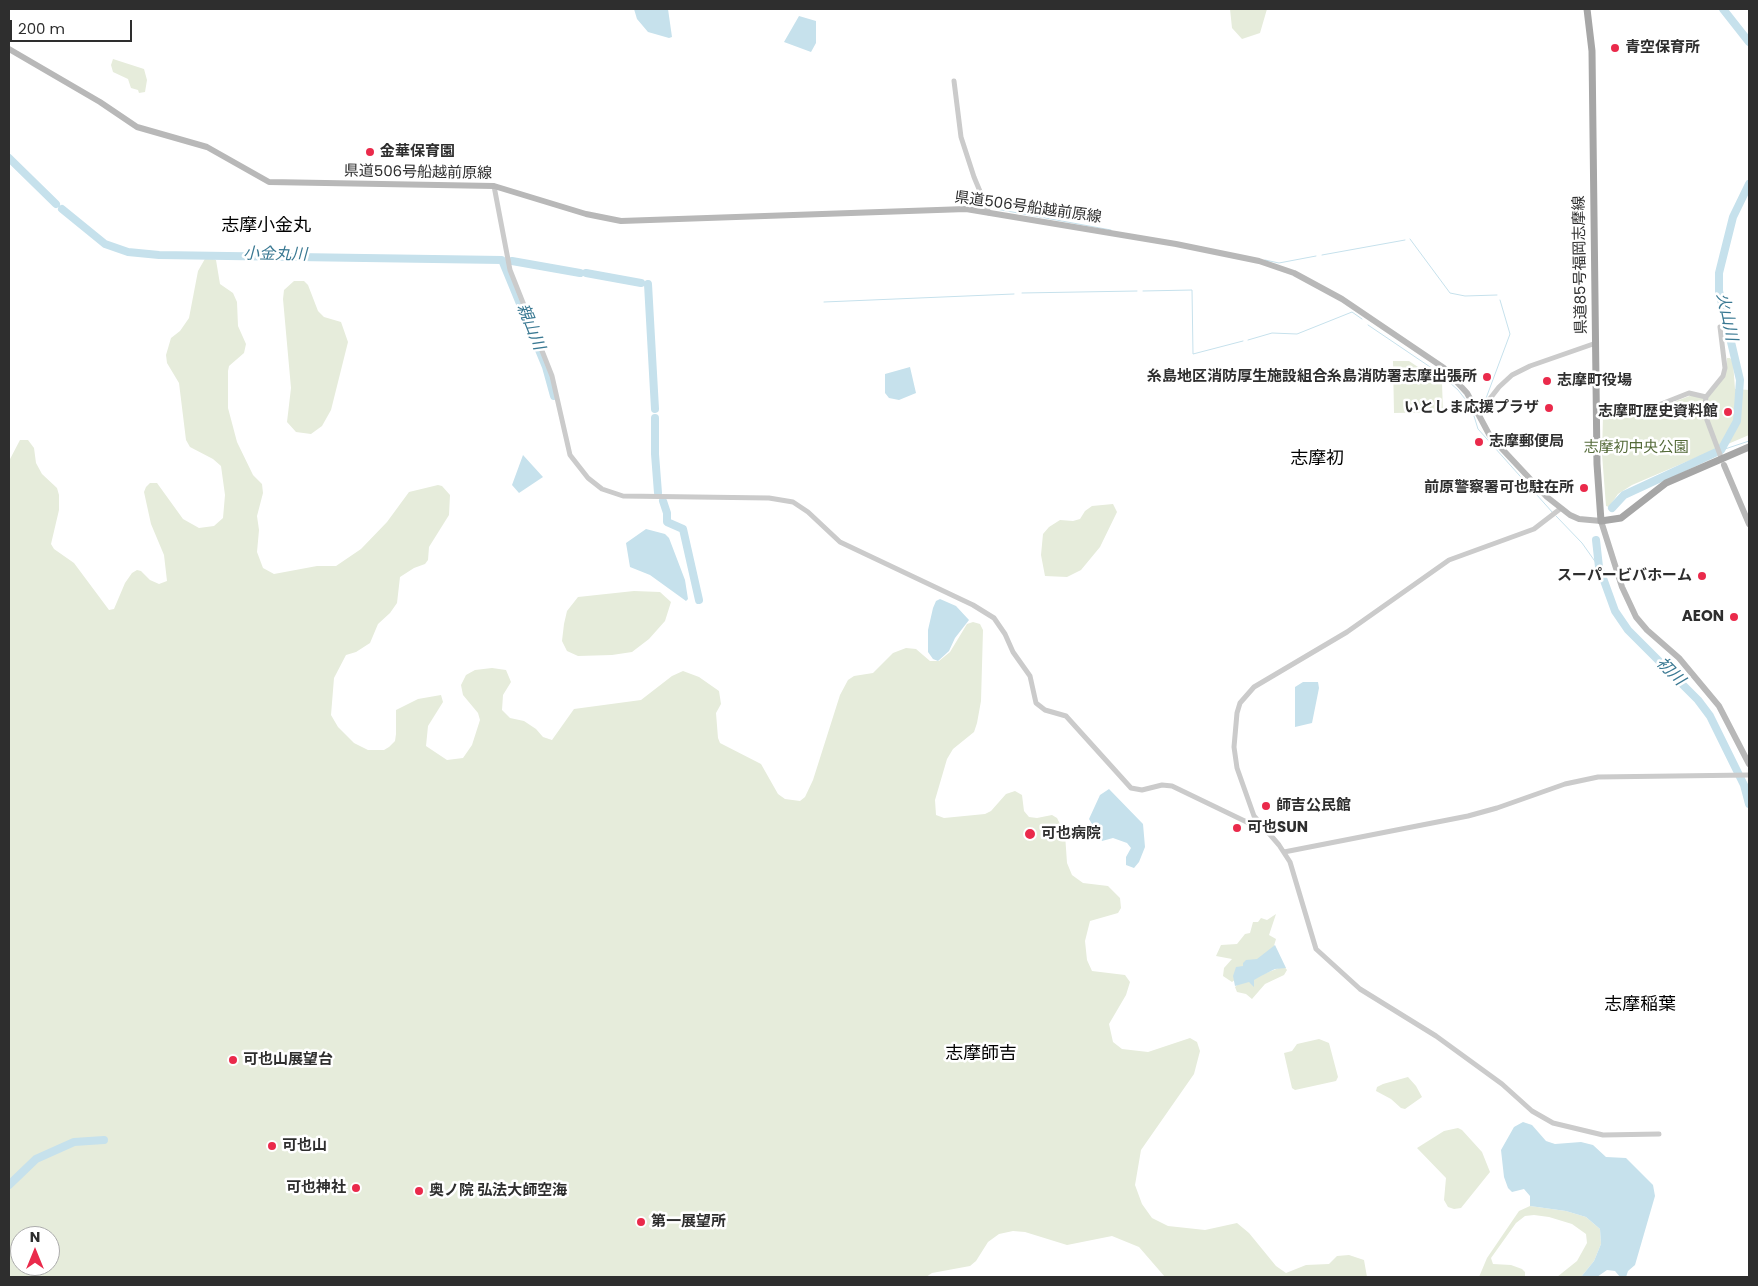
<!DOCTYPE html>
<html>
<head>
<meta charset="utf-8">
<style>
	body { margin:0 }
	#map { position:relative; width:1758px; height:1286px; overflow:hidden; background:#fff; font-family:Poppins,sans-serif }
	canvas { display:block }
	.frame { position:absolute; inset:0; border:10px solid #2e2e2e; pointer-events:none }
	.north { position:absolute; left:10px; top:1226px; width:50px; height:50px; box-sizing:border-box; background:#fff; border:1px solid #ababab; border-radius:50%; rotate:0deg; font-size:14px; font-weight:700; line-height:20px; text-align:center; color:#2e2e2e }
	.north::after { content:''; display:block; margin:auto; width:18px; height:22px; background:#ea2a4b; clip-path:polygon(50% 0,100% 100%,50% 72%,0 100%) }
	.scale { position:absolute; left:10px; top:20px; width:122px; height:22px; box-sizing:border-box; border:2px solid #2e2e2e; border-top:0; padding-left:6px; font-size:15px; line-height:18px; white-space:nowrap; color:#2e2e2e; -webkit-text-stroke:4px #fff; paint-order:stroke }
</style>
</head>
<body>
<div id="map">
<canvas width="1758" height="1286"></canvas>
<div class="frame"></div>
<div class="north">N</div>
<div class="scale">200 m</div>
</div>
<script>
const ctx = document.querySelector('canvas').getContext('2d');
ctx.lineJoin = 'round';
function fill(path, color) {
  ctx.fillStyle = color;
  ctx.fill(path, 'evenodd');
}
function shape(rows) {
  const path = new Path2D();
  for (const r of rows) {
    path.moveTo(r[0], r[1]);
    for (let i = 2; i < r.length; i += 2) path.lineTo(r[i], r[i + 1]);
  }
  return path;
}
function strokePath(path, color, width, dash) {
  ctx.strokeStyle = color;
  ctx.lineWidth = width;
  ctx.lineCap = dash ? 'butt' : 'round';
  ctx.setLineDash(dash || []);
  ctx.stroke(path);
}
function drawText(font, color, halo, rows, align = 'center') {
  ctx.font = font + ' Poppins,"Noto Sans JP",sans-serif';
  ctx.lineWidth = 5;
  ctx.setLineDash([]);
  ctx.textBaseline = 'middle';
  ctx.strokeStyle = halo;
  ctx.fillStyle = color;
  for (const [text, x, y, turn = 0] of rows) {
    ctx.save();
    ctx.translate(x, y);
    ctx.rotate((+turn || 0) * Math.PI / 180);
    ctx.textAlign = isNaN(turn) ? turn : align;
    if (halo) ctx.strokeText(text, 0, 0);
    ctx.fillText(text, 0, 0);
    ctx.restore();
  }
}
const green = shape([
	[1230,9,1267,9,1260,33,1242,39,1232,28],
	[113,59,144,69,147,80,145,92,139,93,138,90,131,88,128,79,113,72,111,65],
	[206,257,216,260,220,284,233,293,237,302,238,326,246,344,244,353,229,366,228,371,228,408,237,442,253,475,262,484,263,493,257,516,259,530,257,552,263,568,274,574,317,566,336,566,361,549,387,522,409,492,438,485,442,486,450,495,449,515,429,547,428,560,425,564,414,568,400,577,397,603,390,613,378,624,370,643,356,652,346,655,334,678,331,715,338,727,354,743,368,750,384,750,389,747,395,741,396,734,396,710,418,699,441,695,443,702,428,726,426,746,447,760,463,758,472,745,480,720,478,713,463,695,461,685,466,675,475,670,492,668,506,670,511,682,503,695,502,710,510,718,524,721,536,729,543,737,552,740,574,709,641,700,672,676,683,671,699,677,719,691,721,704,716,713,718,738,720,743,761,764,778,794,785,799,800,801,805,797,813,780,840,695,848,680,854,676,873,673,893,653,906,648,916,649,930,661,939,661,950,652,967,624,973,622,980,624,983,630,981,701,977,723,974,732,953,749,947,759,935,800,936,815,944,818,985,814,991,811,1006,794,1015,791,1022,795,1024,811,1029,817,1037,818,1052,815,1057,818,1065,834,1067,863,1072,875,1083,883,1108,886,1120,898,1121,908,1118,913,1090,921,1085,941,1087,960,1092,971,1125,975,1130,982,1126,995,1109,1024,1113,1042,1122,1049,1148,1052,1190,1038,1197,1042,1200,1051,1194,1074,1141,1150,1135,1185,1142,1204,1152,1218,1168,1226,1205,1230,1237,1223,1249,1233,1276,1266,1286,1273,1306,1265,1329,1264,1337,1256,1349,1255,1364,1260,1367,1277,1165,1277,1139,1247,1112,1236,1067,1245,1025,1232,1013,1231,999,1234,988,1242,976,1261,970,1266,932,1273,926,1277,9,1277,9,461,20,440,28,440,34,448,36,463,42,474,57,488,59,495,59,510,51,544,54,549,74,563,109,610,114,609,125,583,132,573,137,570,141,571,150,580,159,584,167,581,164,555,151,524,144,492,146,487,150,483,157,483,183,519,199,528,214,526,223,518,225,495,221,466,213,459,190,447,186,440,179,383,167,363,166,355,171,338,180,331,189,318,198,271],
	[20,1236,50,1236,50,1266,20,1266],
	[294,281,304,281,308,285,318,311,324,317,341,322,348,342,331,410,322,426,311,434,296,432,287,422,291,388,283,299,284,290],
	[1727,358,1730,358,1733,362,1735,389,1749,390,1749,435,1632,485,1618,494,1609,507,1606,506,1602,454,1603,416,1639,415,1692,395,1707,399,1727,370],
	[1393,361,1409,361,1442,383,1443,412,1394,413],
	[1113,504,1117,512,1100,547,1081,570,1067,577,1045,576,1041,555,1043,534,1049,527,1060,520,1073,521,1080,519,1085,511,1092,506],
	[634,591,660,592,671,602,665,621,649,639,632,652,612,655,578,656,567,651,562,641,564,624,567,611,578,597],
	[1276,914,1269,935,1276,939,1273,949,1236,979,1232,982,1223,976,1224,968,1232,959,1216,956,1221,945,1237,944,1245,934,1250,933,1253,922,1258,922,1261,918,1267,920],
	[1284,966,1287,970,1284,975,1265,984,1252,999,1246,994,1237,992,1235,987,1238,984],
	[1319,1039,1329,1043,1338,1077,1336,1081,1295,1090,1292,1088,1284,1053,1292,1051,1297,1044],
	[1408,1077,1416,1086,1422,1097,1405,1109,1401,1108,1391,1099,1376,1091,1377,1087,1383,1084],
	[1458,1128,1462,1130,1482,1152,1490,1172,1461,1208,1454,1209,1448,1207,1444,1200,1446,1178,1417,1148,1444,1131],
	[1530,1206,1566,1211,1586,1217,1600,1229,1601,1244,1594,1261,1581,1277,1557,1277,1577,1261,1587,1243,1586,1234,1572,1224,1549,1217,1534,1215,1525,1216,1516,1223,1491,1258,1493,1264,1511,1265,1522,1269,1525,1272,1525,1277,1479,1277,1487,1258,1519,1211]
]);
const water = shape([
	[634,9,668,9,672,37,669,38,648,32,637,19],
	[799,16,816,21,816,43,811,52,784,42],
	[910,367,916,393,899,400,889,398,885,393,885,374],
	[523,455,543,477,519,493,512,485],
	[646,529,665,534,669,538,685,580,688,599,686,601,650,575,630,567,626,543],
	[940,599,956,606,969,620,955,638,949,651,938,661,933,659,928,652,928,630,933,608,936,601],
	[1303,682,1318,682,1319,688,1312,723,1295,727,1295,687],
	[1109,789,1143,824,1145,847,1139,862,1134,868,1126,865,1126,857,1131,848,1127,843,1113,838,1102,841,1089,819,1100,795],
	[1275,945,1286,968,1275,969,1261,976,1254,980,1254,987,1249,982,1235,986,1233,976,1236,967,1243,966,1243,963,1246,960,1257,959],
	[1523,1122,1532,1125,1546,1141,1555,1144,1581,1142,1593,1145,1606,1157,1626,1158,1653,1185,1655,1196,1635,1265,1628,1271,1626,1277,1620,1277,1615,1271,1607,1270,1597,1277,1581,1277,1594,1261,1601,1244,1600,1229,1586,1217,1566,1211,1530,1206,1530,1196,1524,1189,1512,1192,1508,1188,1504,1177,1501,1150,1514,1127]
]);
const stream = shape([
	[996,209,1111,230],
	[1410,239,1450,293,1465,296,1497,295],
	[1322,255,1405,240],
	[1265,260,1279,263,1316,256],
	[1143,291,1192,290,1193,354,1243,341],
	[1022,293,1137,291],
	[824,302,1014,294],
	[1368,325,1439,373,1458,390,1469,404],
	[1248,340,1272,333,1297,334,1352,312,1362,319],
	[1485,401,1510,334,1500,300],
	[1474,416,1478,429,1553,513],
	[1722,450,1749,441],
	[1556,516,1582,543,1599,567]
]);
const river = shape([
	[1723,9,1749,42],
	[9,158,56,204],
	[62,209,105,244,128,252,159,255,502,260,546,367,554,396],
	[512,261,580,273],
	[586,273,641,283],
	[648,284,655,409],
	[655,418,655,454,658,493],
	[663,501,667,513,667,522,683,529,699,600],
	[1612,508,1624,495,1721,450,1737,421,1740,380,1719,291,1719,273,1733,217,1749,184],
	[1596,540,1599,567,1615,611,1628,630,1698,700,1710,716,1744,785,1749,804],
	[9,1185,36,1159,74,1142,104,1140]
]);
const tertiary = shape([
	[954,81,961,137,974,177,989,213],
	[494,186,510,270,552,376,570,455,588,478,602,489,623,496,769,498,793,502,808,512,840,542,973,605,994,618,1005,634,1013,652,1030,676,1036,703,1045,710,1066,716,1131,788,1142,790,1162,785,1172,786,1255,826,1262,825],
	[1720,327,1725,368,1723,376,1706,397,1704,412,1722,460],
	[1597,412,1646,410,1689,393,1706,397],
	[1478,414,1499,387,1512,375,1530,366,1596,343],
	[1560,509,1534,529,1449,560,1347,632,1254,687,1240,703,1237,713,1234,747,1237,768,1254,816,1279,845,1290,862,1316,949,1360,989,1436,1036,1502,1084,1532,1111,1553,1123,1603,1135,1659,1134],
	[1284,852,1468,816,1497,808,1565,784,1598,777,1749,775]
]);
const secondary = shape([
	[9,49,100,102,137,127,207,147,269,182,494,186,586,214,621,221,966,209,1176,244,1259,261,1294,273,1342,299,1444,368,1467,393,1490,436,1547,497,1570,515,1579,519,1601,521,1622,587,1636,617,1647,630,1679,658,1719,706,1749,764],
	[1724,465,1749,524]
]);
const primary = shape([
	[1587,9,1592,51,1597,464,1601,521,1621,518,1666,483,1749,447]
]);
const markers = [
	[1615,48,5,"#ea2a4b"],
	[370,152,5,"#ea2a4b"],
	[1487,377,5,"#ea2a4b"],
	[1547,381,5,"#ea2a4b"],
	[1549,408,5,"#ea2a4b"],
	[1728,412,5,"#ea2a4b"],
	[1479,442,5,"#ea2a4b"],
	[1584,488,5,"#ea2a4b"],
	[1702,576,5,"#ea2a4b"],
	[1734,617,5,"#ea2a4b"],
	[1266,806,5,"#ea2a4b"],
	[1237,828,5,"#ea2a4b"],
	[1030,834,6,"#ea2a4b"],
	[233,1060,5,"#ea2a4b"],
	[272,1146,5,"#ea2a4b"],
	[356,1188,5,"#ea2a4b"],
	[419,1191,5,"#ea2a4b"],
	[641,1222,5,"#ea2a4b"]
];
const poiNames = [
	["青空保育所",1625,48],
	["金華保育園",380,152],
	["糸島地区消防厚生施設組合糸島消防署志摩出張所",1477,377,"right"],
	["志摩町役場",1557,381],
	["いとしま応援プラザ",1539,408,"right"],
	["志摩町歴史資料館",1718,412,"right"],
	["志摩郵便局",1489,442],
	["前原警察署可也駐在所",1574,488,"right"],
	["スーパービバホーム",1692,576,"right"],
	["AEON",1724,617,"right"],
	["師吉公民館",1276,806],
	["可也SUN",1247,828],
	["可也病院",1041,834],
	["可也山展望台",243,1060],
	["可也山",282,1146],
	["可也神社",346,1188,"right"],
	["奥ノ院 弘法大師空海",429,1191],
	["第一展望所",651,1222]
];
const streetNames = [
	["県道506号船越前原線",418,173,1],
	["県道506号船越前原線",1028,208,8],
	["県道85号福岡志摩線",1581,265,-91]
];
const parkNames = [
	["志摩初中央公園",1636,448]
];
const waterNames = [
	["小金丸川",275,255,1],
	["火山川",1726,317,78],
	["親山川",530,327,68],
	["初川",1670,672,45]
];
const quarterNames = [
	["志摩小金丸",266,226],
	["志摩初",1317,459],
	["志摩稲葉",1640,1005],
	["志摩師吉",981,1054]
];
fill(green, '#e6ecdb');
fill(water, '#c6e1ec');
strokePath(stream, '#c6e1ec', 1);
strokePath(river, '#c6e1ec', 8);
strokePath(tertiary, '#cbcbcb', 5);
strokePath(secondary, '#b8b8b8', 6);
strokePath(primary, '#a6a6a6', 7);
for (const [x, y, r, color] of markers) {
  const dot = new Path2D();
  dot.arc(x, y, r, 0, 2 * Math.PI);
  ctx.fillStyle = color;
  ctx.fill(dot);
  strokePath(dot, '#fff', 2);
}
drawText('bold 15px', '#2e2e2e', '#fff', poiNames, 'left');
drawText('15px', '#2e2e2e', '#fff', streetNames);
drawText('15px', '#556b3a', '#fff', parkNames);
drawText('italic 16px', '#397892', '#fff', waterNames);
drawText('18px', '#000', '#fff', quarterNames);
</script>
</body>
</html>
